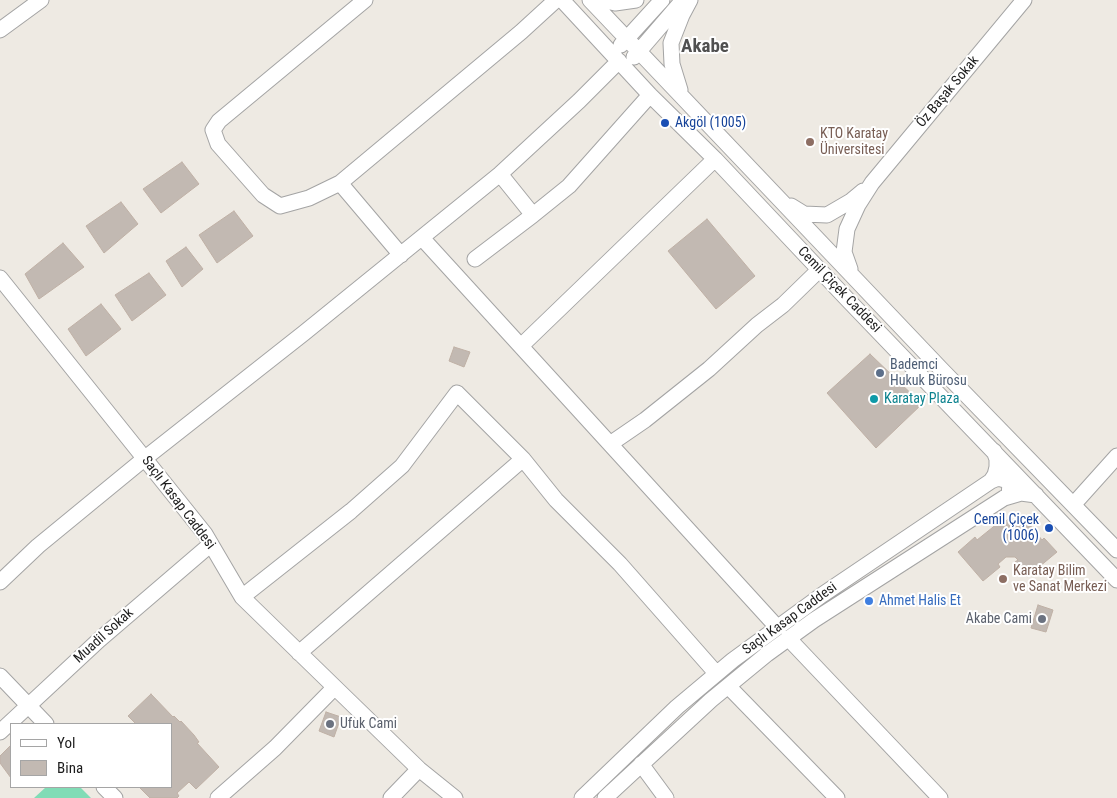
<!DOCTYPE html>
<html>
<head>
<meta charset="utf-8">
<style>
	body { margin:0 }
	#map { position:relative; width:1117px; height:798px; overflow:hidden; background:#eeeae3; font-family:"Roboto Condensed",sans-serif }
	canvas { display:block }
	.legend { position:absolute; left:10px; top:723px; width:162px; height:65px; box-sizing:border-box; background:#fff; border:1px solid #a5a5a5; margin:0; padding:6px 9px; list-style:none; font-size:15px; color:#1d1d1d }
	.legend li { display:flex; align-items:center; gap:10px; height:25px }
	.legend b { width:25px; border:1px solid #a5a5a5 }
</style>
</head>
<body>
<div id="map">
<canvas width="1117" height="798"></canvas>
<ul class="legend">
<li><b style="height:6px;background:#fff"></b>Yol</li>
<li><b style="height:14px;background:#c2b9b2"></b>Bina</li>
</ul>
</div>
<script>
const ctx = document.querySelector('canvas').getContext('2d');
ctx.lineJoin = 'round';
function fill(path, color) {
  ctx.fillStyle = color;
  ctx.fill(path, 'evenodd');
}
function shape(rows) {
  const path = new Path2D();
  for (const r of rows) {
    path.moveTo(r[0], r[1]);
    for (let i = 2; i < r.length; i += 2) path.lineTo(r[i], r[i + 1]);
  }
  return path;
}
function strokePath(path, color, width, dash) {
  ctx.strokeStyle = color;
  ctx.lineWidth = width;
  ctx.lineCap = dash ? 'butt' : 'round';
  ctx.setLineDash(dash || []);
  ctx.stroke(path);
}
function drawText(font, color, halo, rows, align = 'center') {
  ctx.font = font + ' "Roboto Condensed",sans-serif';
  ctx.lineWidth = 4;
  ctx.setLineDash([]);
  ctx.textBaseline = 'middle';
  ctx.strokeStyle = halo;
  ctx.fillStyle = color;
  for (const [text, x, y, turn = 0] of rows) {
    ctx.save();
    ctx.translate(x, y);
    ctx.rotate((+turn || 0) * Math.PI / 180);
    ctx.textAlign = isNaN(turn) ? turn : align;
    if (halo) ctx.strokeText(text, 0, 0);
    ctx.fillText(text, 0, 0);
    ctx.restore();
  }
}
const pitch = shape([
	[46,787,80,787,91,798,34,798]
]);
const building = shape([
	[182,162,199,184,161,213,143,189,182,162],
	[121,202,138,224,104,253,86,226,121,202],
	[234,211,253,236,217,263,199,235,234,211],
	[707,219,755,276,716,309,668,251,707,219],
	[63,243,84,267,39,299,25,274,63,243],
	[186,247,203,269,182,287,166,261,186,247],
	[149,273,166,295,132,321,115,295,149,273],
	[101,304,121,329,86,356,68,329,101,304],
	[454,347,470,352,464,367,449,361,454,347],
	[870,354,922,404,876,448,827,393,870,354],
	[1003,519,1005,522,1008,519,1020,520,1022,522,1025,519,1042,540,1044,538,1057,552,1027,577,1015,562,1018,560,1015,557,1006,557,998,564,1000,567,983,581,958,552,975,537,977,540,1003,519],
	[1038,605,1053,610,1046,632,1031,628,1038,605],
	[151,694,173,717,174,716,180,722,181,721,194,735,199,742,197,743,219,767,196,789,189,782,177,793,179,796,177,798,150,798,139,787,171,787,171,724,136,724,128,716,151,694],
	[326,712,341,717,334,737,319,731,326,712],
	[11,745,11,778,0,763,0,756,11,745]
]);
const minor = shape([
	[365,0,219,121,213,130,218,144,263,195,280,206,309,198,340,183,521,32,556,0],
	[562,0,650,95,715,159,847,299,1117,580],
	[590,0,941,369,1117,550],
	[602,0,615,3,636,0],
	[0,30,41,0],
	[621,45,662,0],
	[634,57,683,0],
	[680,90,672,64,671,43,682,15,690,0],
	[500,174,533,215],
	[340,183,401,255],
	[791,206,804,214,827,215,851,201,863,191],
	[422,238,777,627],
	[475,259,533,215,569,186,650,95],
	[850,269,844,252,847,229,858,205,872,183,1024,0],
	[0,278,205,534,242,597,419,769,455,798],
	[521,346,715,159],
	[610,444,645,420,709,369,757,325,783,305,819,270],
	[991,481,998,478,1005,480,1010,484,1009,495],
	[1073,505,1117,456],
	[0,582,38,546,144,459,304,333,500,174,579,101,619,61],
	[242,597,351,511,402,466,457,393,523,459,556,500,620,564,716,673],
	[788,638,940,798],
	[299,653,523,459],
	[0,676,46,724],
	[728,686,837,798],
	[0,732,99,640,211,544],
	[641,764,666,798],
	[104,787,115,798],
	[218,798,275,748,334,688],
	[391,798,419,769],
	[582,798,677,707,733,660,822,595,991,481,995,475,997,467,997,459,994,451],
	[605,798,711,700,767,654,814,620,1004,498,1021,493,1036,495]
]);
const markers = [
	[665,123,5,"#1a4fb4"],
	[810,142,5,"#8d6e63"],
	[880,373,5,"#5c6f8a"],
	[874,399,5,"#0f9aa8"],
	[1049,528,5,"#1a4fb4"],
	[1003,579,5,"#8d6e63"],
	[869,601,5,"#3f7fe0"],
	[1042,619,5,"#6b7280"],
	[330,724,5,"#6b7280"]
];
const streetNames = [
	["Öz Başak Sokak",948,92,-50],
	["Cemil Çiçek Caddesi",839,290,46],
	["Saçlı Kasap Caddesi",178,503,53],
	["Saçlı Kasap Caddesi",790,619,-36],
	["Muadil Sokak",104,636,-42]
];
const transitNames = [
	["Akgöl (1005)",675,123],
	["Cemil Çiçek",1039,520,"right"],
	["(1006)",1039,536,"right"]
];
const educationNames = [
	["KTO Karatay",820,134],
	["Üniversitesi",820,150],
	["Karatay Bilim",1013,571],
	["ve Sanat Merkezi",1013,587]
];
const serviceNames = [
	["Bademci",890,365],
	["Hukuk Bürosu",890,381]
];
const cultureNames = [
	["Karatay Plaza",884,399]
];
const shopNames = [
	["Ahmet Halis Et",879,601]
];
const worshipNames = [
	["Akabe Cami",1032,619],
	["Ufuk Cami",340,724,"left"]
];
const districtNames = [
	["Akabe",705,47]
];
fill(pitch, '#81dcb6');
fill(building, '#c2b9b2');
strokePath(building, '#bfb0a5', 1);
strokePath(minor, '#a4a4a4', 17);
strokePath(minor, '#fff', 15);
for (const [x, y, r, color] of markers) {
  const dot = new Path2D();
  dot.arc(x, y, r, 0, 2 * Math.PI);
  ctx.fillStyle = color;
  ctx.fill(dot);
  strokePath(dot, '#fff', 2);
}
drawText('14px', '#1d1d1d', '#fff', streetNames);
drawText('14px', '#164399', '#fff', transitNames, 'left');
drawText('14px', '#785e54', '#fff', educationNames, 'left');
drawText('14px', '#4e5e75', '#fff', serviceNames, 'left');
drawText('14px', '#0d838f', '#fff', cultureNames, 'left');
drawText('14px', '#366cbe', '#fff', shopNames, 'left');
drawText('14px', '#5b616d', '#fff', worshipNames, 'right');
drawText('bold 19px', '#505050', '#fff', districtNames);
</script>
</body>
</html>
